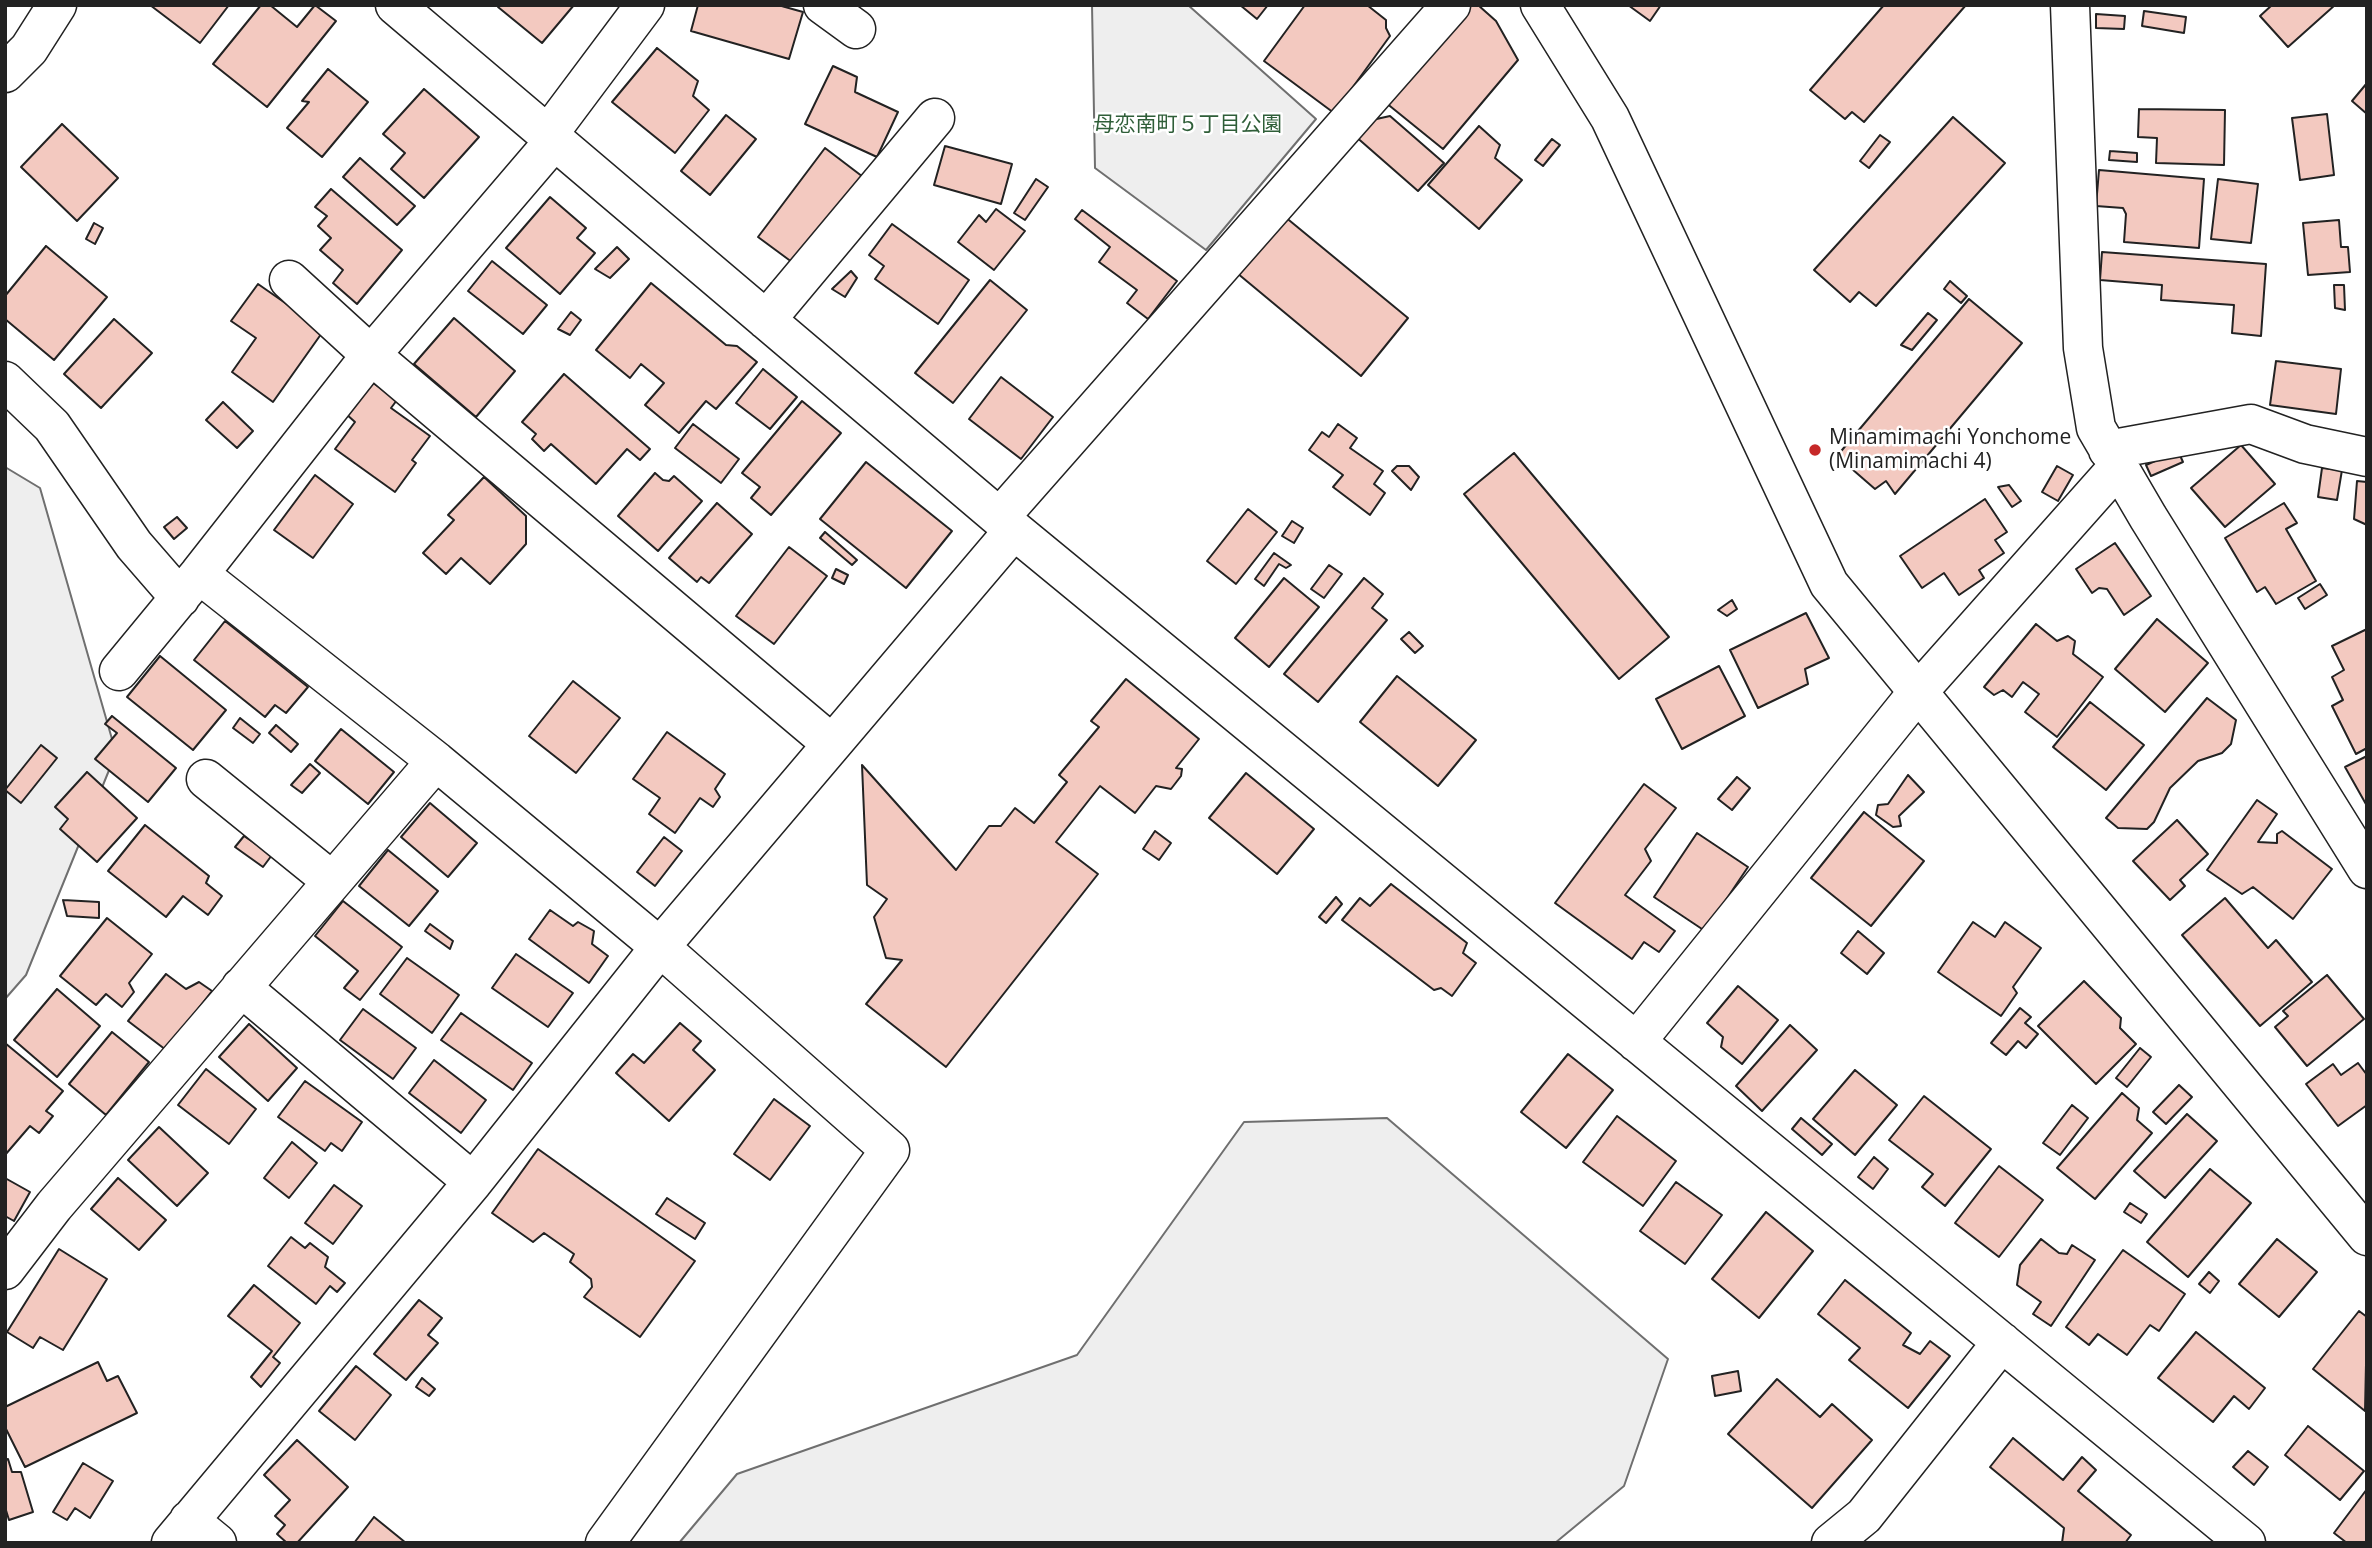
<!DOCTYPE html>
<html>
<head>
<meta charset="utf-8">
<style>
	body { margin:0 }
	#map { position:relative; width:2372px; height:1548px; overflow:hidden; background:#fff; font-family:"Open Sans",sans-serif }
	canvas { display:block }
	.frame { position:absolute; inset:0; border:7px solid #222; pointer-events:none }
</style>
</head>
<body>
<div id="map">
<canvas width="2372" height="1548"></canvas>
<div class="frame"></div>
</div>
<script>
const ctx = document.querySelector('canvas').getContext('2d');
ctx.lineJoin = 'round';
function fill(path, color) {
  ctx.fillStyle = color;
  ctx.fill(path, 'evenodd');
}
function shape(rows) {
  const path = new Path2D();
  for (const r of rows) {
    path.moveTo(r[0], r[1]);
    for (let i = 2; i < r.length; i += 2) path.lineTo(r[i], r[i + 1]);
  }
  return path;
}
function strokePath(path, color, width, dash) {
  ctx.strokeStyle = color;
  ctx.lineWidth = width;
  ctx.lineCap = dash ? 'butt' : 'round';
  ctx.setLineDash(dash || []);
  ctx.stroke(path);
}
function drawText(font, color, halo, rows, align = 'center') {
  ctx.font = font + ' "Open Sans","Noto Sans JP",sans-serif';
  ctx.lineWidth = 5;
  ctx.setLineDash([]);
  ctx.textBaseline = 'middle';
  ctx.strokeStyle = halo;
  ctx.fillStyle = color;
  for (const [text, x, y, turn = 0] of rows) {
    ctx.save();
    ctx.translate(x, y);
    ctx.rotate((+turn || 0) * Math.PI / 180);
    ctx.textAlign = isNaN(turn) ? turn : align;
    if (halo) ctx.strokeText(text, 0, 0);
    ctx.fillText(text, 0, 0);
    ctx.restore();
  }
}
const green = shape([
	[1092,5,1188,5,1316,119,1206,250,1095,168,1092,5],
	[5,467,40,488,116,753,26,975,5,999,5,467],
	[1387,1118,1668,1359,1624,1486,1555,1543,679,1543,737,1474,1077,1355,1244,1122,1387,1118]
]);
const building = shape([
	[150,5,229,5,200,43,150,5],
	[261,5,270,5,297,27,315,5,336,21,267,107,213,64,261,5],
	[500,5,574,5,542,43,498,7,500,5],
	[698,5,778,5,803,12,789,59,691,31,698,5],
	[1240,5,1268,5,1257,19,1240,5],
	[1305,5,1367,5,1386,20,1386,28,1390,36,1334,113,1264,61,1305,5],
	[1458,5,1478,5,1496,21,1518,60,1443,149,1380,98,1458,5],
	[1628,5,1661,5,1650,21,1628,5],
	[1884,5,1966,5,1864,122,1852,112,1845,119,1810,90,1884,5],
	[2272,5,2335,5,2288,47,2260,16,2272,5],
	[2144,11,2186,17,2184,33,2142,26,2144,11],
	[2096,14,2125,16,2124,29,2096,28,2096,14],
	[657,48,698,81,693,96,709,110,675,153,612,102,657,48],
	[833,66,857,77,855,92,898,112,877,157,805,124,833,66],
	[328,69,368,102,322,157,287,128,309,102,302,101,328,69],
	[2367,83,2367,114,2352,101,2367,83],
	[424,89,479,137,424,198,391,169,405,153,383,134,424,89],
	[2139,109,2225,110,2224,165,2156,163,2157,138,2138,137,2139,109],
	[2327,114,2334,175,2300,180,2292,118,2327,114],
	[726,115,756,139,710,195,681,171,726,115],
	[1390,116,1444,163,1418,191,1354,135,1372,120,1390,116],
	[1953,117,2005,163,1876,306,1859,292,1850,302,1814,270,1953,117],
	[62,124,118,178,77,221,21,167,62,124],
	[1479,126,1500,145,1495,158,1522,180,1479,229,1428,185,1479,126],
	[1880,135,1890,142,1869,168,1860,161,1880,135],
	[1552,139,1560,145,1543,166,1535,160,1552,139],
	[945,146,1012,164,1001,204,934,185,945,146],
	[825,148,867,180,800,268,758,237,825,148],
	[2110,151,2137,153,2137,162,2109,160,2110,151],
	[360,158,415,206,397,225,343,177,360,158],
	[2099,170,2204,179,2199,248,2124,242,2126,214,2123,208,2096,206,2099,170],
	[1036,179,1048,187,1025,220,1014,213,1036,179],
	[2218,179,2258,184,2251,243,2211,239,2218,179],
	[331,189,402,250,357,304,333,283,343,270,320,250,331,238,318,226,327,216,315,207,331,189],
	[550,197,586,228,577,238,595,253,560,294,506,248,550,197],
	[996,209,1025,231,994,270,958,242,979,215,986,222,996,209],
	[1082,210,1177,281,1148,319,1127,303,1137,290,1099,262,1110,247,1075,219,1082,210],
	[1284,216,1408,318,1361,376,1237,273,1284,216],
	[2339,220,2341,247,2348,247,2350,272,2308,275,2303,223,2339,220],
	[94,223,103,228,95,244,86,239,94,223],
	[892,224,969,280,938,324,875,279,884,266,869,255,892,224],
	[46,246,107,297,54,360,5,319,5,296,46,246],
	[617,247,629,259,610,278,595,269,617,247],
	[2102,252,2266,264,2261,336,2232,333,2234,305,2161,300,2162,285,2100,280,2102,252],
	[492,261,547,305,523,334,468,291,492,261],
	[851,271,857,278,845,297,832,289,851,271],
	[990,280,1027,310,953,403,915,373,990,280],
	[1950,281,1967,296,1961,303,1944,289,1950,281],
	[651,283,726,345,737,346,757,362,716,409,706,401,679,433,645,405,664,383,641,364,630,378,596,350,651,283],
	[258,284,324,330,273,402,232,372,256,338,231,321,258,284],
	[2334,285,2344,285,2345,310,2335,308,2334,285],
	[1969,299,2022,343,1895,494,1886,481,1875,489,1837,456,1969,299],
	[571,312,581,320,570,335,558,329,571,312],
	[1928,313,1937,320,1912,350,1901,345,1928,313],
	[454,318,515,371,476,417,414,364,454,318],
	[114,319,152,353,101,408,64,374,114,319],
	[2276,361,2341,369,2336,414,2270,405,2276,361],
	[763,369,797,397,770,429,736,403,763,369],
	[564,374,650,449,640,460,627,449,596,484,551,444,544,451,532,439,536,434,522,422,564,374],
	[1001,377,1053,417,1021,459,969,419,1001,377],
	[369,380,397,400,391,408,430,436,412,460,416,463,395,492,335,449,355,422,345,413,369,380],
	[802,401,841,433,771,515,751,498,760,487,742,473,802,401],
	[223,402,253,431,237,448,206,420,223,402],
	[693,424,739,459,721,483,675,448,693,424],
	[1338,424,1357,438,1350,448,1383,471,1374,484,1385,493,1370,515,1333,487,1343,475,1309,450,1322,432,1329,437,1338,424],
	[2241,445,2275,484,2225,527,2191,488,2241,445],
	[2178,451,2183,462,2151,476,2146,465,2178,451],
	[1514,453,1669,637,1619,679,1464,494,1514,453],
	[866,462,952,531,906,588,820,519,866,462],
	[1397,466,1409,466,1419,477,1411,490,1392,471,1397,466],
	[2057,466,2073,475,2058,501,2042,492,2057,466],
	[2322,468,2342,470,2337,500,2318,497,2322,468],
	[655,473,663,480,669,481,674,476,702,501,658,551,618,516,655,473],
	[315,475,353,504,313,558,274,530,315,475],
	[484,477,526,516,526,544,490,584,461,558,446,574,423,553,454,520,448,515,484,477],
	[2357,481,2367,482,2367,525,2354,519,2357,481],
	[2009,485,2021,501,2012,507,1998,487,2009,485],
	[1985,499,2007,532,1995,540,2004,553,1979,570,1984,578,1959,595,1944,573,1922,588,1900,556,1985,499],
	[717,503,752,534,709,583,701,577,697,582,669,558,717,503],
	[2284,503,2297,523,2286,529,2316,581,2276,604,2265,587,2257,592,2225,538,2284,503],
	[1248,509,1277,532,1236,584,1207,561,1248,509],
	[177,517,187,528,174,539,164,527,177,517],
	[1292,521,1303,528,1294,543,1282,536,1292,521],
	[825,532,857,560,852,565,820,538,825,532],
	[2115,543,2151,596,2124,615,2107,589,2099,588,2092,593,2076,569,2115,543],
	[789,547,827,576,774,644,736,616,789,547],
	[1274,553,1291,565,1286,568,1279,564,1264,586,1255,579,1274,553],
	[1329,565,1342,574,1324,598,1311,589,1329,565],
	[836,569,848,575,844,584,832,578,836,569],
	[1284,578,1319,607,1269,667,1235,638,1284,578],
	[1364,578,1383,594,1372,608,1387,620,1318,702,1284,674,1364,578],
	[2320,584,2327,595,2305,609,2298,598,2320,584],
	[1732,600,1737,609,1727,616,1718,610,1732,600],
	[1806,613,1829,658,1805,669,1808,684,1758,708,1730,650,1806,613],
	[2157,619,2208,663,2165,712,2115,669,2157,619],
	[225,621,308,687,286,713,275,705,265,717,194,660,225,621],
	[2036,624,2057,641,2068,636,2075,641,2073,654,2103,677,2057,737,2025,712,2039,694,2023,682,2012,697,2003,690,1994,695,1984,687,2036,624],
	[2367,629,2367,748,2356,754,2332,706,2343,700,2332,677,2344,670,2332,646,2367,629],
	[1409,632,1423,646,1415,653,1401,639,1409,632],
	[160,656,226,710,193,750,127,697,160,656],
	[1719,666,1745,716,1682,749,1656,699,1719,666],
	[1397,676,1476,740,1438,786,1360,722,1397,676],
	[1126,679,1199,739,1176,768,1182,769,1181,776,1171,789,1156,786,1135,813,1100,786,1056,842,1098,874,946,1067,866,1004,902,960,886,958,874,917,887,899,867,885,862,765,956,870,989,826,1001,826,1015,808,1034,823,1067,782,1059,775,1099,727,1091,721,1126,679],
	[573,681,620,718,576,773,529,736,573,681],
	[2207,698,2236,720,2231,744,2222,753,2198,761,2170,788,2154,822,2147,829,2118,828,2106,818,2207,698],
	[2090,702,2144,745,2106,790,2053,747,2090,702],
	[112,716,176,768,148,802,95,759,117,733,105,724,112,716],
	[240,718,260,734,253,743,233,728,240,718],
	[276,725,298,744,291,752,269,733,276,725],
	[341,729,394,772,368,804,315,761,341,729],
	[667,732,725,774,715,789,720,797,713,807,700,798,675,833,649,814,660,798,633,779,667,732],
	[41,745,57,758,21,803,5,790,41,745],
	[2367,756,2367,806,2345,767,2367,756],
	[310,764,320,773,302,793,291,785,310,764],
	[87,772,137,818,97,862,60,829,68,819,55,807,87,772],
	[1246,773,1314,829,1277,874,1209,818,1246,773],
	[1908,775,1924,792,1899,816,1901,826,1893,827,1876,815,1878,805,1888,804,1908,775],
	[1737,777,1750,788,1732,810,1718,799,1737,777],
	[1644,784,1676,808,1645,849,1651,861,1625,895,1675,931,1659,952,1644,942,1632,959,1555,903,1644,784],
	[2257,800,2277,814,2258,842,2277,843,2277,834,2282,831,2332,869,2293,919,2253,887,2242,894,2207,870,2257,800],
	[430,803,477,843,448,877,401,837,430,803],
	[1864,812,1924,861,1871,926,1811,878,1864,812],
	[2177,820,2208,854,2180,880,2185,886,2170,900,2133,861,2177,820],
	[145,825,209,876,206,883,222,896,208,915,183,896,166,917,108,871,145,825],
	[1155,831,1171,843,1159,860,1143,849,1155,831],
	[1697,833,1748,867,1705,931,1654,897,1697,833],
	[244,836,272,855,263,867,235,847,244,836],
	[664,837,682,851,655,886,637,872,664,837],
	[388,850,438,891,409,926,359,886,388,850],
	[1391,884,1467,943,1463,953,1476,963,1452,996,1441,988,1434,990,1342,920,1360,898,1370,906,1391,884],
	[1336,897,1342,904,1326,923,1319,917,1336,897],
	[2225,898,2268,948,2276,940,2312,982,2260,1026,2182,935,2225,898],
	[63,900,99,902,99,918,67,916,63,900],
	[343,901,402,947,360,1000,344,988,358,971,315,936,343,901],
	[550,910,573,926,578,922,594,931,592,944,608,956,589,983,529,939,550,910],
	[107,918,152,954,129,983,134,992,122,1007,106,994,96,1005,60,976,107,918],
	[1973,922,1995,937,2005,922,2041,948,2013,987,2017,993,2001,1016,1938,972,1973,922],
	[430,924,453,941,450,949,425,931,430,924],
	[1858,931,1884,953,1867,974,1841,953,1858,931],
	[516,954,573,993,548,1027,492,988,516,954],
	[407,958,459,995,432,1033,380,994,407,958],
	[166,974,186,989,199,982,212,991,166,1050,128,1021,166,974],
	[2327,975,2364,1019,2307,1066,2275,1027,2288,1016,2283,1011,2327,975],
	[2084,981,2121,1018,2120,1028,2136,1044,2096,1084,2038,1026,2084,981],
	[1738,986,1778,1020,1742,1064,1721,1047,1723,1037,1707,1023,1738,986],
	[57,989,100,1026,57,1077,14,1040,57,989],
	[2020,1008,2031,1017,2025,1023,2038,1034,2026,1048,2018,1041,2006,1055,1991,1043,2020,1008],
	[363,1009,416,1048,393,1079,340,1040,363,1009],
	[461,1013,532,1063,513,1090,441,1040,461,1013],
	[680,1023,701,1041,693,1050,715,1070,669,1121,616,1073,633,1054,644,1063,680,1023],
	[249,1024,297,1068,268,1101,219,1057,249,1024],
	[1790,1025,1817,1050,1762,1111,1736,1086,1790,1025],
	[112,1032,149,1062,106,1115,69,1084,112,1032],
	[5,1043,63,1091,46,1111,53,1116,39,1133,30,1126,5,1155,5,1043],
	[2140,1048,2151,1057,2127,1087,2116,1078,2140,1048],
	[1568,1054,1613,1090,1566,1148,1521,1112,1568,1054],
	[434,1060,486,1100,461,1133,409,1093,434,1060],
	[2358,1063,2367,1075,2367,1105,2338,1126,2306,1084,2333,1064,2341,1075,2358,1063],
	[206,1069,256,1109,229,1144,178,1105,206,1069],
	[1855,1070,1897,1105,1855,1155,1813,1119,1855,1070],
	[305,1081,362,1122,342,1151,331,1143,325,1151,278,1117,305,1081],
	[2179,1085,2192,1097,2166,1124,2153,1112,2179,1085],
	[2122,1093,2139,1108,2137,1120,2152,1133,2095,1199,2057,1168,2122,1093],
	[1924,1096,1991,1149,1945,1206,1922,1187,1933,1174,1889,1140,1924,1096],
	[774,1099,810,1126,770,1180,734,1154,774,1099],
	[2072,1105,2088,1118,2060,1155,2043,1143,2072,1105],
	[2187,1114,2217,1141,2165,1198,2134,1171,2187,1114],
	[1617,1116,1676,1161,1643,1206,1583,1162,1617,1116],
	[1801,1118,1832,1144,1822,1155,1792,1129,1801,1118],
	[159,1127,208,1173,177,1206,128,1160,159,1127],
	[292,1142,317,1163,289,1198,264,1178,292,1142],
	[538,1149,695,1261,640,1337,584,1297,592,1287,591,1279,570,1262,574,1254,544,1233,533,1242,492,1213,538,1149],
	[1874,1157,1888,1169,1873,1189,1858,1177,1874,1157],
	[1999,1166,2043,1200,1999,1257,1955,1223,1999,1166],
	[2210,1169,2251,1203,2188,1277,2147,1242,2210,1169],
	[5,1178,30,1192,14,1221,5,1216,5,1178],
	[118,1178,166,1220,139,1250,91,1209,118,1178],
	[1676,1182,1722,1215,1685,1264,1640,1231,1676,1182],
	[334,1185,362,1206,333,1244,305,1223,334,1185],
	[667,1198,705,1223,695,1239,656,1214,667,1198],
	[2130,1203,2147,1214,2141,1223,2124,1212,2130,1203],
	[1766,1212,1813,1251,1759,1318,1712,1279,1766,1212],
	[291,1237,305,1248,310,1243,328,1257,325,1267,345,1283,337,1292,330,1286,316,1304,268,1266,291,1237],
	[2041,1239,2059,1253,2067,1254,2072,1245,2095,1260,2051,1326,2033,1314,2041,1302,2017,1285,2020,1265,2041,1239],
	[2277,1239,2317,1272,2279,1317,2239,1284,2277,1239],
	[59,1249,107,1279,63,1350,40,1337,33,1348,7,1332,59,1249],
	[2123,1250,2185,1294,2159,1331,2150,1325,2127,1355,2098,1334,2089,1345,2066,1327,2123,1250],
	[2209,1272,2219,1281,2210,1293,2199,1284,2209,1272],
	[1845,1280,1911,1333,1903,1345,1920,1354,1930,1341,1950,1356,1908,1408,1849,1360,1860,1348,1818,1314,1845,1280],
	[254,1285,300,1323,273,1357,280,1363,261,1387,251,1377,272,1351,228,1316,254,1285],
	[419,1300,442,1318,428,1335,438,1343,406,1380,374,1354,419,1300],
	[2359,1311,2367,1317,2365,1411,2313,1369,2359,1311],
	[2196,1332,2265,1388,2249,1409,2234,1396,2213,1422,2158,1378,2196,1332],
	[98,1362,107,1381,118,1376,137,1413,25,1467,5,1427,5,1407,98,1362],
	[356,1366,391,1395,355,1440,319,1411,356,1366],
	[1738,1371,1741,1391,1715,1396,1712,1376,1738,1371],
	[422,1378,435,1389,429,1396,416,1387,422,1378],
	[1777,1379,1820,1417,1832,1404,1872,1440,1812,1508,1728,1434,1777,1379],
	[2308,1426,2364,1471,2340,1500,2285,1455,2308,1426],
	[2013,1438,2063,1480,2082,1457,2096,1470,2078,1491,2131,1535,2125,1543,2062,1543,2064,1528,1990,1467,2013,1438],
	[297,1440,348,1487,297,1543,287,1543,277,1534,285,1525,275,1516,290,1500,264,1475,297,1440],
	[2248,1451,2268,1467,2254,1485,2233,1467,2248,1451],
	[8,1459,12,1472,21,1472,33,1512,9,1520,5,1507,5,1460,8,1459],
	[83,1463,113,1481,90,1518,75,1508,67,1520,53,1512,83,1463],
	[2367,1489,2367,1543,2347,1543,2334,1533,2367,1489],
	[374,1517,406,1543,354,1543,374,1517]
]);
const minor = shape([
	[395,5,1014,530,2246,1543],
	[823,5,856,29],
	[2070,5,2083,348,2096,428,2148,517,2367,869],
	[5,73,29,49,57,5],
	[547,136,645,5],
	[289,280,371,355,832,744],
	[766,320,935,118],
	[5,381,52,426,134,545,180,598],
	[2108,450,2251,424,2305,444,2367,457],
	[1000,517,1451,5],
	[199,574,436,761],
	[119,671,199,574,371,355,554,141],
	[206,779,332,881],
	[241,987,473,1182],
	[1636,1042,1918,692,2118,467],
	[5,1270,54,1206,436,761,660,947,890,1150,605,1543],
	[189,1520,217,1543],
	[171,1543,473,1182,660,947,1014,530],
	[1831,1543,1864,1516,2002,1342]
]);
const tertiary = shape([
	[1540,5,1610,118,1829,584,2367,1236]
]);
const markers = [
	[1815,450,7,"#c62828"]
];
const parkNames = [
	["母恋南町５丁目公園",1188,125]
];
const poiNames = [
	["Minamimachi Yonchome",1829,438],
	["(Minamimachi 4)",1829,462]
];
fill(green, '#eee');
strokePath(green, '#6f6f6f', 2);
fill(building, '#f3c9c0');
strokePath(building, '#222', 2);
strokePath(minor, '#222', 41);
strokePath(tertiary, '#222', 41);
strokePath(minor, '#fff', 38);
strokePath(tertiary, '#fff', 38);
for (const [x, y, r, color] of markers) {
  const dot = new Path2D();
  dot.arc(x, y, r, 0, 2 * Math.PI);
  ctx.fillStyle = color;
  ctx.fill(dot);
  strokePath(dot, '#fff', 2.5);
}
drawText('21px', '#2f5e38', '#fff', parkNames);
drawText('21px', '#222', '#fff', poiNames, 'left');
</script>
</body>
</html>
